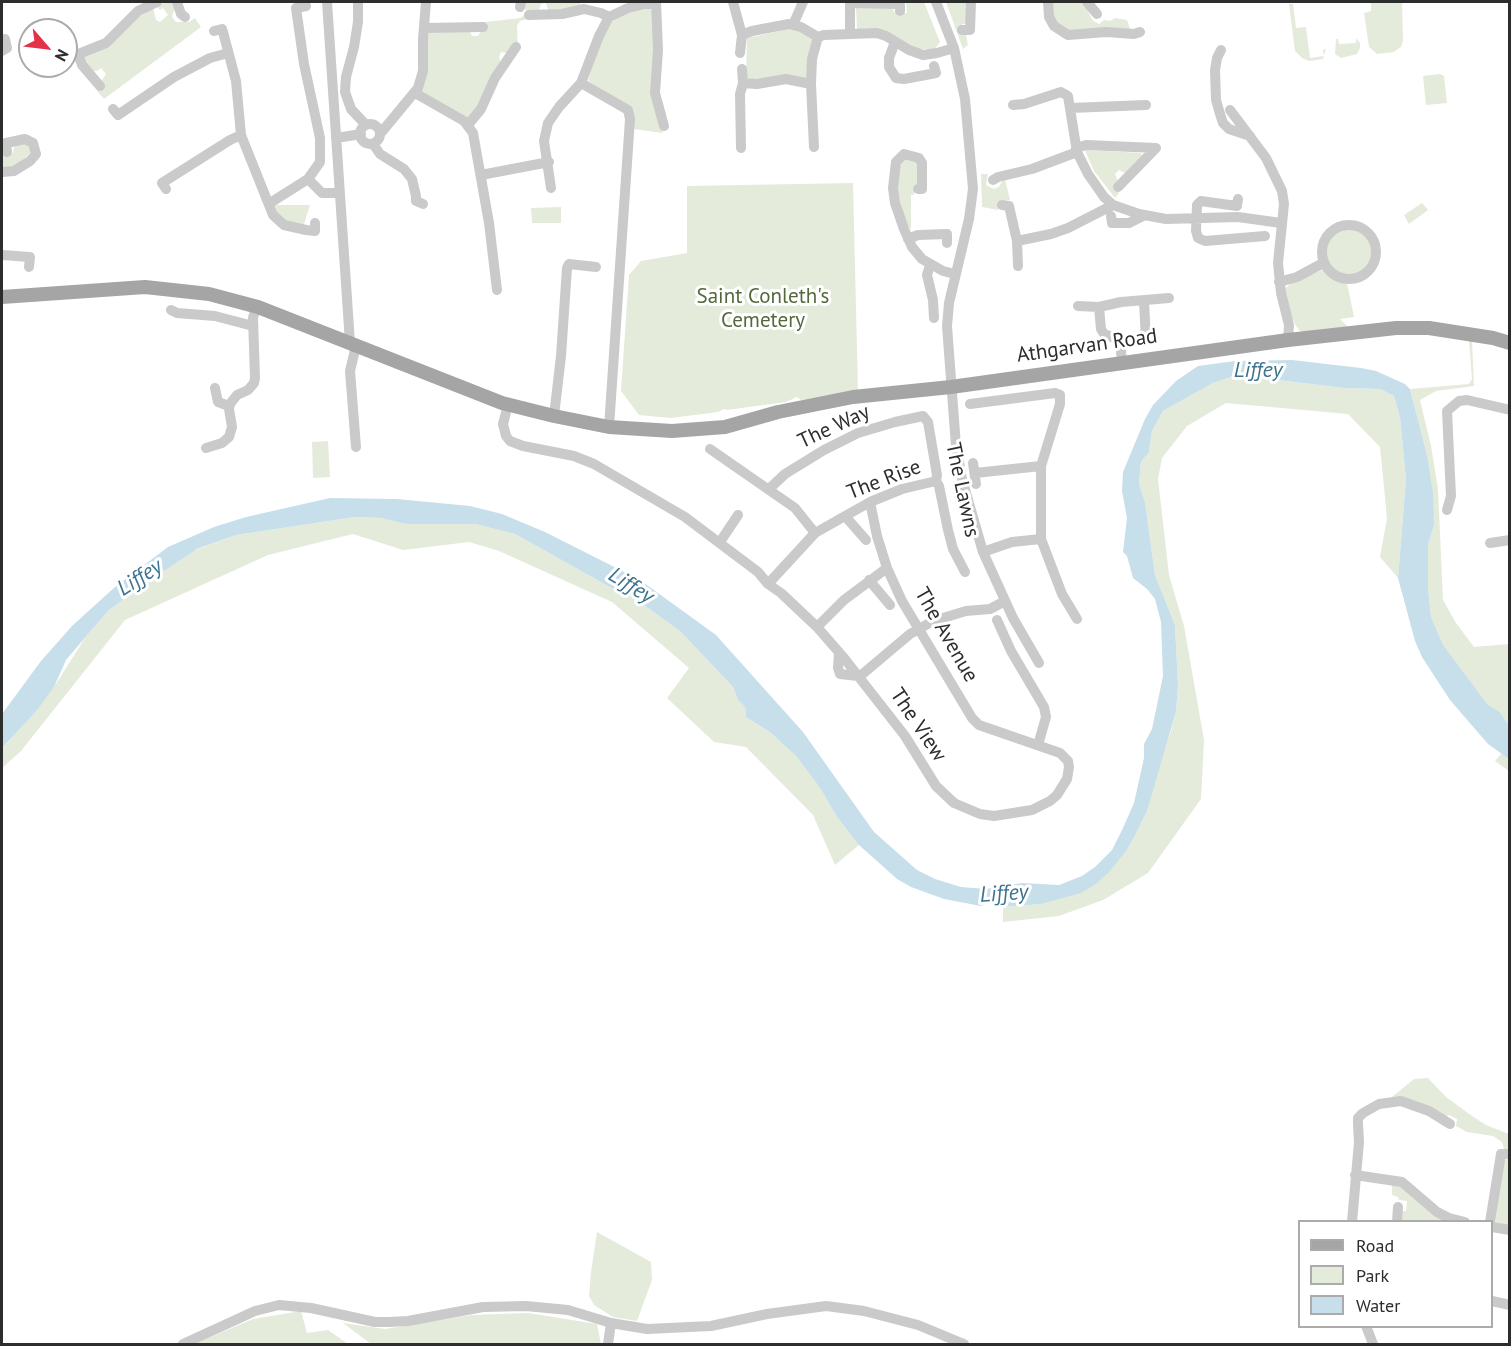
<!DOCTYPE html>
<html>
<head>
<meta charset="utf-8">
<style>
	body { margin:0 }
	#map { position:relative; width:1511px; height:1346px; overflow:hidden; background:#fff; font-family:"PT Sans",sans-serif }
	canvas { display:block }
	.frame { position:absolute; inset:0; border:3px solid #2d2d2d; pointer-events:none }
	.legend { position:absolute; left:1298px; top:1220px; width:195px; height:108px; box-sizing:border-box; background:#fff; border:2px solid #ababab; margin:0; padding:8px 10px; list-style:none; font-size:18px; color:#2d2d2d }
	.legend li { display:flex; align-items:center; gap:12px; height:30px }
	.legend b { width:30px; border:2px solid #ababab }
	.north { position:absolute; left:18px; top:18px; width:60px; height:60px; box-sizing:border-box; background:#fff; border:2px solid #ababab; border-radius:50%; rotate:118deg; font-size:16px; font-weight:700; line-height:24px; text-align:center; color:#2d2d2d }
	.north::after { content:''; display:block; margin:auto; width:21px; height:27px; background:#e33148; clip-path:polygon(50% 0,100% 100%,50% 72%,0 100%) }
</style>
</head>
<body>
<div id="map">
<canvas width="1511" height="1346"></canvas>
<div class="frame"></div>
<ul class="legend">
<li><b style="height:8px;background:#a5a5a5"></b>Road</li>
<li><b style="height:16px;background:#e4ebdb"></b>Park</li>
<li><b style="height:16px;background:#c7dfeb"></b>Water</li>
</ul>
<div class="north">N</div>
</div>
<script>
const ctx = document.querySelector('canvas').getContext('2d');
ctx.lineJoin = 'round';
function fill(path, color) {
  ctx.fillStyle = color;
  ctx.fill(path, 'evenodd');
}
function shape(rows) {
  const path = new Path2D();
  for (const r of rows) {
    if (r.length === 3) {
      path.moveTo(r[0] + r[2], r[1]);
      path.arc(r[0], r[1], r[2], 0, 2 * Math.PI);
      continue;
    }
    path.moveTo(r[0], r[1]);
    for (let i = 2; i < r.length; i += 2) path.lineTo(r[i], r[i + 1]);
  }
  return path;
}
function strokePath(path, color, width, dash) {
  ctx.strokeStyle = color;
  ctx.lineWidth = width;
  ctx.lineCap = dash ? 'butt' : 'round';
  ctx.setLineDash(dash || []);
  ctx.stroke(path);
}
function drawText(font, color, halo, rows, align = 'center') {
  ctx.font = font + ' "PT Sans",sans-serif';
  ctx.lineWidth = 6;
  ctx.setLineDash([]);
  ctx.textBaseline = 'middle';
  ctx.strokeStyle = halo;
  ctx.fillStyle = color;
  for (const [text, x, y, turn = 0] of rows) {
    ctx.save();
    ctx.translate(x, y);
    ctx.rotate((+turn || 0) * Math.PI / 180);
    ctx.textAlign = isNaN(turn) ? turn : align;
    if (halo) ctx.strokeText(text, 0, 0);
    ctx.fillText(text, 0, 0);
    ctx.restore();
  }
}
const green = shape([
	[166,2,173,2,175,7,172,17,176,22,189,22,195,18,201,27,104,99,97,91,104,85,102,80,106,74,101,68,97,71,92,71,84,61,85,54,153,7,156,20,160,22,168,15,163,8,160,10,157,6],
	[525,2,581,2,580,5,563,11,548,10,546,3,541,4,539,10,527,19,520,21,517,26,518,50,507,53,501,52,499,57,501,64,487,94,469,120,423,95,421,88,427,38,429,32,470,32,472,36,478,36,481,31,485,29,485,22,521,18,527,11,524,8],
	[906,2,924,2,940,42,935,49,920,49,857,30,856,7,892,8,895,13,907,13],
	[946,2,969,2,967,24,962,24,962,34,966,35,968,45,963,49],
	[1051,2,1083,2,1093,21,1099,24,1104,20,1110,21,1115,18,1127,20,1131,31,1068,31,1053,19],
	[1386,2,1402,2,1403,41,1401,47,1394,52,1377,54,1369,47,1364,13,1371,11,1371,3],
	[1289,4,1293,4,1296,28,1306,27,1310,58,1324,56,1323,50,1326,49,1323,59,1309,61,1302,58,1295,51],
	[640,9,650,9,652,11,661,126,663,133,633,129,634,121,588,80,600,43,612,22,618,16],
	[789,29,796,29,813,39,807,79,753,81,746,77,747,38],
	[1356,38,1360,43,1360,48,1357,54,1341,58,1335,54,1336,39,1338,39,1339,44,1356,43],
	[1440,74,1444,76,1447,103,1426,105,1423,76],
	[14,144,30,144,32,151,18,165,2,169,2,147,4,154,13,153],
	[1087,150,1141,153,1142,155,1125,173,1119,170,1115,174,1118,181,1114,187,1119,193,1115,198,1094,171,1085,151],
	[904,159,917,160,920,182,914,186,914,195,911,195,911,229,907,227,897,192,898,169],
	[981,174,988,174,986,185,994,189,999,187,1003,179,1005,179,1010,200,1000,200,998,210,982,207],
	[853,183,858,391,801,400,797,397,786,402,727,410,724,409,718,412,671,418,639,415,621,391,629,275,641,261,687,253,687,186],
	[1422,203,1428,210,1409,224,1404,215],
	[275,205,310,205,303,227,279,219],
	[561,207,561,223,532,223,531,208],
	[1348,253,24],
	[1322,270,1337,281,1347,283,1354,317,1340,319,1349,328,1306,334,1301,332,1296,326,1288,309,1285,289,1291,283],
	[1469,340,1472,340,1474,386,1436,391,1420,400,1431,446,1438,489,1443,600,1456,623,1474,647,1509,644,1509,726,1500,712,1488,705,1443,646,1431,617,1428,587,1428,545,1434,525,1427,455,1410,389,1469,384,1472,379],
	[1237,375,1344,388,1380,389,1394,396,1400,418,1406,479,1398,578,1380,557,1387,518,1380,447,1348,414,1226,403,1187,426,1162,458,1158,479,1169,575,1184,626,1204,740,1201,799,1148,873,1103,900,1059,916,1003,922,1003,907,1041,904,1096,884,1127,850,1147,811,1154,782,1171,731,1176,712,1178,686,1175,625,1155,575,1145,502,1139,484,1141,462,1149,452,1152,431,1163,411,1213,383],
	[328,441,330,477,313,478,312,442],
	[355,517,381,518,412,524,475,524,515,534,617,591,634,598,680,631,733,687,738,700,745,707,746,717,771,733,796,756,820,788,837,817,859,845,835,865,813,815,746,747,714,742,667,698,689,668,612,602,499,551,469,542,403,550,353,534,268,555,125,620,21,751,2,768,2,748,8,742,54,687,85,638,108,611,140,587,193,551,236,535],
	[1502,753,1509,759,1509,771,1495,761],
	[1428,1078,1446,1097,1472,1116,1486,1125,1509,1134,1509,1150,1504,1149,1502,1142,1493,1136,1467,1132,1456,1126,1457,1119,1449,1115,1446,1116,1392,1097,1414,1079],
	[1507,1159,1509,1159,1509,1228,1495,1224,1504,1161],
	[1392,1183,1402,1185,1447,1221,1399,1221,1402,1211,1406,1211,1407,1201,1399,1200,1398,1197,1392,1195],
	[597,1232,651,1262,652,1280,637,1321,613,1317,594,1305,589,1296,591,1272],
	[301,1311,307,1333,328,1330,348,1344,194,1344,253,1319],
	[528,1313,597,1324,601,1344,371,1344,343,1323,385,1329,472,1315]
]);
const water = shape([
	[1292,360,1361,368,1376,371,1405,384,1410,389,1427,455,1433,493,1434,525,1428,545,1428,587,1431,617,1443,645,1488,705,1500,712,1509,726,1509,759,1488,744,1450,700,1422,657,1415,641,1398,578,1406,479,1400,418,1394,396,1380,389,1344,388,1237,375,1213,383,1163,411,1152,431,1149,452,1141,462,1139,484,1145,502,1155,575,1175,625,1178,686,1176,712,1147,811,1135,835,1127,850,1109,872,1096,884,1081,893,1041,904,1003,907,994,901,981,906,944,899,911,887,897,879,859,845,837,817,820,788,796,756,771,733,746,717,745,707,738,700,733,687,680,631,634,598,617,591,515,534,475,524,407,524,381,518,355,517,236,535,197,549,140,587,108,611,66,660,54,687,37,710,2,748,2,714,41,661,72,626,115,587,168,547,214,527,246,517,330,498,397,499,470,506,502,514,545,532,640,580,716,635,803,732,874,832,917,870,935,879,961,887,986,889,1022,883,1059,885,1082,876,1095,867,1112,850,1123,828,1134,803,1144,758,1144,744,1152,729,1163,676,1161,622,1155,599,1147,589,1133,578,1127,556,1123,552,1127,518,1122,491,1123,472,1145,419,1153,405,1176,381,1198,366,1235,361]
]);
const minor = shape([
	[177,2,181,14,185,17],
	[327,2,350,343],
	[358,2,358,22,354,47,346,77,345,92,351,109,366,125],
	[656,2,658,50,655,93,664,126],
	[733,2,742,35],
	[850,2,850,34],
	[936,2,954,48,965,99,973,189,969,219,949,303,947,326,956,446,962,479,983,552,1013,618,1039,663],
	[1048,2,1049,17,1054,26,1068,35,1106,32,1134,34,1140,32],
	[1087,2,1097,14],
	[850,3,900,4,900,11],
	[520,7,521,2],
	[529,15,562,14,584,9,601,13,609,17],
	[793,25,803,2],
	[424,28,483,27],
	[962,30,970,30,971,2],
	[214,31,222,29,223,32,236,81,241,135,273,215,284,225,306,230,315,231,315,223],
	[895,42,889,58,889,67,896,78,904,79,936,73,934,66],
	[1221,50,1217,58,1215,70,1216,100,1220,114,1223,123,1229,129,1250,136],
	[2,51,7,48,5,39],
	[740,53,742,35,752,31,789,24,801,27,818,37,824,35,877,33,886,36,909,50,923,55,937,53,954,48],
	[78,54,82,65,100,86],
	[66,59,106,43,138,11,157,2],
	[54,67,56,66],
	[581,83,628,110,630,119,609,427],
	[743,83,757,84,786,79,811,84],
	[415,93,464,121,473,133,489,223,497,290],
	[1013,105,1024,104,1061,92,1068,96,1077,152,1088,174,1104,197,1113,205,1139,214,1166,219,1238,217,1281,223],
	[1070,108,1146,105],
	[113,109,118,115,174,77,210,58,228,53],
	[1230,110,1266,158,1282,191,1284,204,1278,263,1281,293,1289,325,1288,340],
	[370,134,10],
	[468,125,481,109,495,78,516,47],
	[380,134,418,88,423,71,423,39,426,2],
	[336,138,361,134],
	[373,144,380,154,404,169,412,179,416,196,416,201,423,204],
	[814,147,811,84,812,59,818,37],
	[741,148,740,94,743,83,742,69],
	[1076,148,1086,145,1156,148,1118,187],
	[2,172,14,171,30,161,36,154,33,143,25,139,6,143,7,152],
	[481,175,549,162],
	[308,179,322,193,339,193],
	[993,180,998,177,1032,169,1077,152],
	[551,188,544,141,548,123,559,107,581,83,599,36,609,17,628,8,644,4,656,4],
	[166,189,162,183,230,140,241,135],
	[918,189,922,189,922,163,919,158,904,154,896,162,893,188,895,203,904,229,912,247,922,259,943,271,955,274],
	[1238,199,1237,206,1208,202,1201,201,1197,205,1196,231,1198,238,1205,241,1265,236],
	[270,203,308,179,320,162,320,138,304,64,296,8,306,6],
	[1002,205,1009,206,1017,241,1018,266],
	[1111,216,1112,223,1129,223,1145,215],
	[1349,252,27],
	[908,239,918,235,947,234,947,243],
	[1017,241,1051,234,1068,228,1113,205],
	[2,255,30,257,29,267],
	[930,265,927,275,933,300,934,318],
	[1279,282,1297,277,1323,263],
	[1144,301,1146,341],
	[1078,306,1099,307,1121,302,1169,298],
	[1099,307,1101,329,1104,334,1120,340,1122,363],
	[171,310,177,313,215,316,253,326],
	[215,388,218,402,229,406],
	[970,404,1055,393,1060,395,1060,404,1041,466,1041,539,1062,594,1077,619],
	[508,405,503,424,506,436,510,441,523,446,574,456,594,464,685,517,758,572,768,584,781,593,817,627,844,658,905,736,936,786,954,803,980,814,994,816,1032,810,1050,801,1057,795,1067,779,1069,767,1068,761,1060,753,979,725,972,718,902,601,887,568,877,536,870,502],
	[554,416,561,356,567,268,569,264,596,267],
	[356,447,350,371,356,346],
	[206,448,222,443,229,437,232,427,229,409,230,404,237,395,248,390,254,383,255,378,253,318,256,307],
	[710,449,795,508,815,533],
	[973,463,976,484],
	[975,473,1041,466],
	[769,489,785,474,824,450,858,433,895,422,923,416,928,422,937,475,936,481,939,486,948,530,953,549,965,572],
	[1447,510,1451,496,1447,411,1459,401,1467,400,1510,410],
	[845,516,866,540],
	[720,542,738,515],
	[1490,543,1510,540],
	[983,552,1012,542,1041,539],
	[869,580,890,605],
	[768,584,815,533,870,502,902,489,936,481],
	[997,620,1011,651,1044,707,1046,717,1038,745],
	[817,627,844,600,887,568],
	[839,652,838,668,840,674,858,676],
	[859,677,910,634,933,621,966,611,990,609,1005,601],
	[1355,1175,1402,1182,1437,1212,1449,1218,1465,1222],
	[1352,1222,1359,1142,1358,1124,1358,1118,1363,1113,1379,1104,1401,1101,1429,1111,1450,1124],
	[1397,1222,1398,1207],
	[1490,1222,1501,1154,1507,1154],
	[1492,1227,1510,1230],
	[1492,1301,1510,1305],
	[1366,1326,1373,1344],
	[183,1344,255,1311,279,1305,311,1308,375,1322,389,1322,408,1321,483,1307,526,1306,568,1310,611,1323,647,1329,711,1326,767,1314,826,1306,864,1311,918,1325,964,1344],
	[608,1344,611,1323]
]);
const major = shape([
	[2,297,145,287,209,294,258,307,502,403,554,416,609,427,672,431,725,427,778,412,853,397,951,387,1288,340,1396,328,1429,328,1493,338,1510,343]
]);
const parkNames = [
	["Saint Conleth's",763,297],
	["Cemetery",763,321]
];
const streetNames = [
	["Athgarvan Road",1087,346,-8],
	["The Way",834,427,-25],
	["The Rise",884,480,-21],
	["The Lawns",962,490,78],
	["The Avenue",946,635,60],
	["The View",918,725,56]
];
const waterNames = [
	["Liffey",1258,371],
	["Liffey",140,578,-33],
	["Liffey",631,586,32],
	["Liffey",1004,894,-4]
];
fill(green, '#e4ebdb');
fill(water, '#c7dfeb');
strokePath(minor, '#cacaca', 10);
strokePath(major, '#a5a5a5', 14);
drawText('21px', '#53683b', '#fff', parkNames);
drawText('21px', '#2d2d2d', '#fff', streetNames);
drawText('italic 22px', '#3c738e', '#fff', waterNames);
</script>
</body>
</html>
